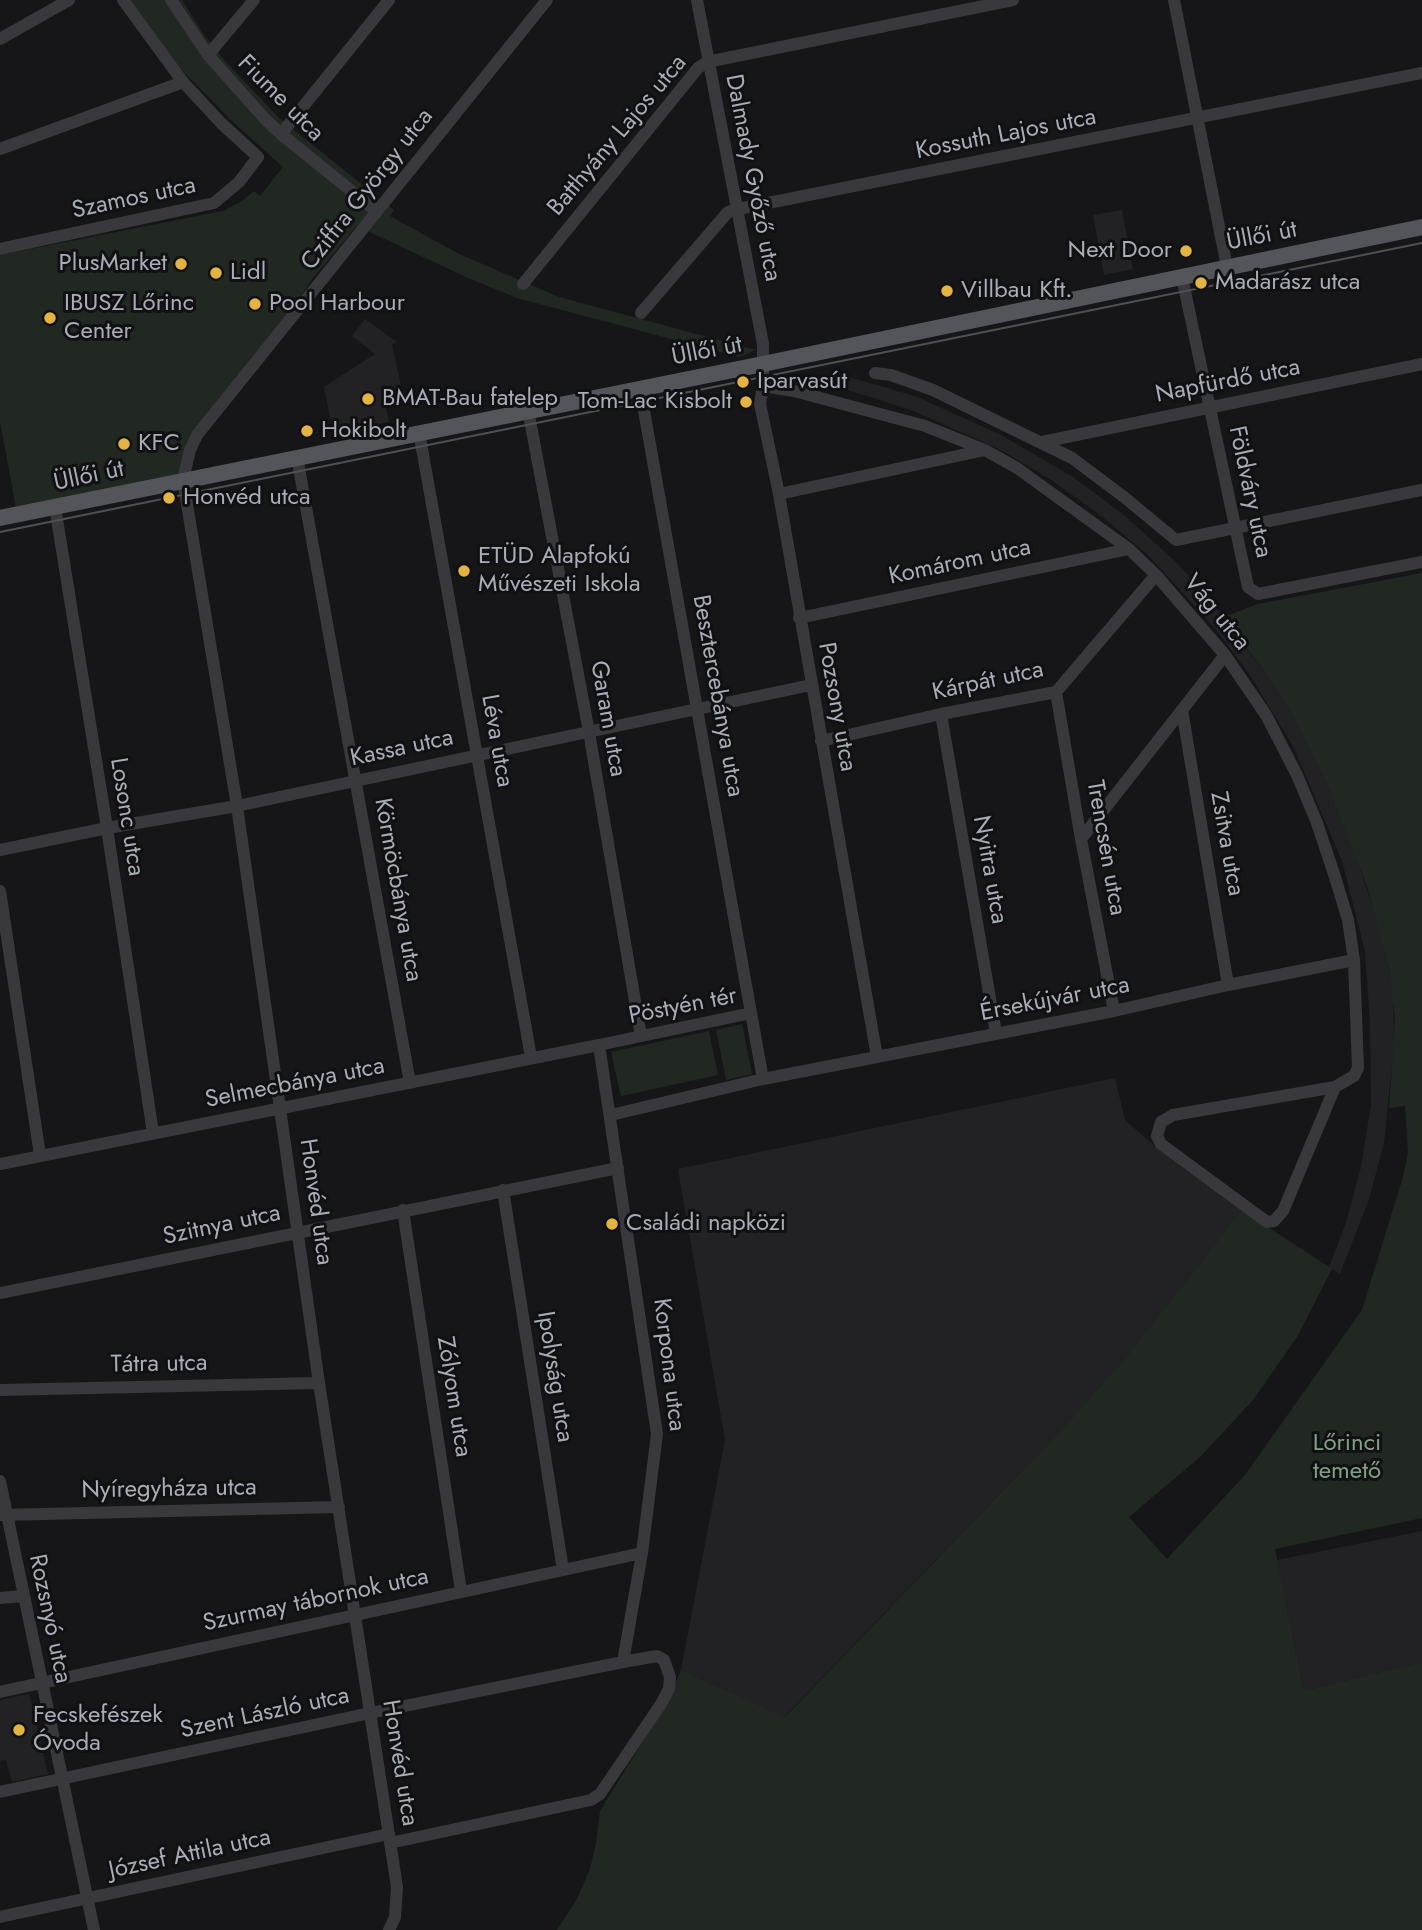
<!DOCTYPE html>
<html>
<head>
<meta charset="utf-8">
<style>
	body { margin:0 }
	canvas { display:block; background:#161618 }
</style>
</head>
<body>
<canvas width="1422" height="1930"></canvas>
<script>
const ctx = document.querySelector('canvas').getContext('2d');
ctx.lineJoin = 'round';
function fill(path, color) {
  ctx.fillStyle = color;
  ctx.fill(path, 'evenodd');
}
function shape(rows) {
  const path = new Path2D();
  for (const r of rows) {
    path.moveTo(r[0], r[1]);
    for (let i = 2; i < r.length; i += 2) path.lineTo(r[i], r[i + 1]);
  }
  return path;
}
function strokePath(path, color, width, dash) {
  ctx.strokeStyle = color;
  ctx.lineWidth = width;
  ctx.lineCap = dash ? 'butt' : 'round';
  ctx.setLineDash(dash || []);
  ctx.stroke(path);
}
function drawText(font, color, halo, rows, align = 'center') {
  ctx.font = font + ' Jost,sans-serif';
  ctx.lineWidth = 6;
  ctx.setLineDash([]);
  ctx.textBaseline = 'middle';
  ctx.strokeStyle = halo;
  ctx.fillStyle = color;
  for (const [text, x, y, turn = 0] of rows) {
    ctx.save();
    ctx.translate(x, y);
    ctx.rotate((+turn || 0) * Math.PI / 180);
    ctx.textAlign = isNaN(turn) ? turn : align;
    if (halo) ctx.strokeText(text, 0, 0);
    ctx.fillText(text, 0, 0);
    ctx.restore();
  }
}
const built = shape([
	[1122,210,1133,269,1104,275,1093,215],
	[365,319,397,342,392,345,405,403,386,407,389,422,333,433,324,387,375,354,352,336],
	[845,376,915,396,1001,435,1073,477,1124,515,1177,563,1205,594,1272,682,1291,712,1327,783,1350,839,1383,938,1393,990,1394,1044,1384,1143,1369,1199,1340,1274,1329,1267,1346,1223,1361,1167,1371,1105,1370,1021,1365,951,1342,861,1294,748,1250,675,1214,627,1149,556,1104,518,1053,481,1001,450,911,410,826,383],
	[1115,1078,1125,1120,1157,1148,1242,1210,1123,1361,1069,1422,784,1717,681,1670,725,1440,678,1169],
	[1422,1531,1422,1662,1304,1691,1277,1560],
	[29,1694,48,1774,12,1782,6,1760,0,1761,0,1700]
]);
const green = shape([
	[130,0,182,0,204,35,224,60,279,118,394,210,390,216,419,232,459,254,559,297,756,350,739,357,517,298,466,277,357,226,312,279,245,379,203,432,188,472,16,508,0,421,0,255,223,211,241,202,254,191,260,196,283,167,231,120,179,67],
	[1422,573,1422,1518,1275,1549,1304,1691,1422,1662,1422,1930,557,1930,577,1899,590,1869,596,1843,600,1811,668,1701,681,1670,785,1717,1069,1422,1123,1361,1242,1210,1332,1269,1297,1337,1253,1400,1200,1457,1129,1517,1167,1559,1245,1475,1362,1310,1403,1177,1408,1152,1405,1106,1389,1108,1395,1018,1389,967,1367,886,1327,783,1291,712,1272,682,1224,617,1258,604],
	[742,1024,752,1074,726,1080,716,1030],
	[709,1031,718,1075,621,1096,611,1052]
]);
const minor = shape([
	[171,0,208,55,265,119,281,134,376,211],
	[697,0,763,344,763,386,760,404,779,494,877,1057],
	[1174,0,1227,267],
	[0,39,69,0],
	[208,55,254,0],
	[281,134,389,0],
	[0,149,183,82],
	[0,249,214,203,239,182,258,157,221,123,183,82,123,0],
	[1182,277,1248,587,1258,594,1422,562],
	[523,284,698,68,707,62,1013,0],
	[641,313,728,212,738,209,1422,73],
	[875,373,891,375,933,390,1072,458,1124,497,1176,540,1422,490],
	[763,386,794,391,925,426,985,450,1017,468,1129,549,1156,575,1225,655,1266,715,1297,775,1317,823,1334,874,1348,920,1354,960,1358,1068,1354,1076,1335,1087,1173,1115,1161,1122,1157,1136,1161,1144,1267,1222,1274,1221,1283,1211,1335,1087],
	[640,388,751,1013],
	[528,410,589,732,641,1036],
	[419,432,531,1057],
	[1042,442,1422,364],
	[297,457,410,1083],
	[779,494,985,450],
	[55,507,107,828,153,1133],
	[799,618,1129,549],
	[1056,692,1081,839,1114,1011],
	[1182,710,1228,985],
	[941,714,996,1033],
	[821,741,941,714,1056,692,1156,575],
	[1081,839,1225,655],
	[0,850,107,828,237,806,811,685],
	[0,891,40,1155],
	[763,1079,1114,1011,1228,985,1354,960],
	[611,1115,763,1079,751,1013,599,1045,657,1434,642,1553,623,1662],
	[0,1164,599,1045],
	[503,1190,563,1570],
	[403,1210,461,1591],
	[0,1293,618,1168],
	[0,1390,319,1383],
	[0,1481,94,1930],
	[0,1515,339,1507],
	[0,1598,22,1596],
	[0,1692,642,1553],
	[0,1792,370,1713,623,1662,657,1656,664,1660,670,1677,669,1689,661,1704,600,1794,591,1800,390,1843],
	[0,1917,389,1834],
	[389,1930,395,1917,397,1887,319,1383,237,806,183,480,190,450,197,435,547,0]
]);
const major = shape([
	[0,518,763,364,1422,227]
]);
const tram = shape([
	[0,532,1422,243]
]);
const markers = [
	[1186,251,7,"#e3b443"],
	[181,264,7,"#e3b443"],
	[216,273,7,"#e3b443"],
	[1201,283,7,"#e3b443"],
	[947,291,7,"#e3b443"],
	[255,304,7,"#e3b443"],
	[50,318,7,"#e3b443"],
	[743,382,7,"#e3b443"],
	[368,399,7,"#e3b443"],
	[746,402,7,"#e3b443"],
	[307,431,7,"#e3b443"],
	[124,444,7,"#e3b443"],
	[169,498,7,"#e3b443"],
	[464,571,7,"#e3b443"],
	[612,1224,7,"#e3b443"],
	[19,1730,7,"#e3b443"]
];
const streetNames = [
	["Fiume utca",280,99,45],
	["Kossuth Lajos utca",1006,135,-11],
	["Batthyány Lajos utca",618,136,-50],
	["Dalmady Győző utca",752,178,79],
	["Cziffra György utca",368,190,-52],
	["Szamos utca",134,199,-12],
	["Üllői út",1262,237,-11],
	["Üllői út",707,352,-11],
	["Napfürdő utca",1228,382,-11],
	["Üllői út",89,477,-12],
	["Földváry utca",1249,492,78],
	["Komárom utca",960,563,-12],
	["Vág utca",1216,613,51],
	["Kárpát utca",988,682,-12],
	["Besztercebánya utca",717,696,80],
	["Pozsony utca",836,707,80],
	["Garam utca",607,719,80],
	["Léva utca",496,741,80],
	["Kassa utca",402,749,-12],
	["Losonc utca",126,817,81],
	["Zsitva utca",1226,844,80],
	["Trencsén utca",1105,848,80],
	["Nyitra utca",989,870,80],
	["Körmöcbánya utca",397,890,80],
	["Érsekújvár utca",1055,1000,-11],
	["Pöstyén tér",683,1007,-11],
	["Selmecbánya utca",295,1084,-11],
	["Honvéd utca",315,1202,82],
	["Szitnya utca",222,1226,-12],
	["Tátra utca",159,1365,-1],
	["Korpona utca",668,1365,83],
	["Ipolyság utca",554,1377,81],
	["Zólyom utca",453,1397,81],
	["Nyíregyháza utca",169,1490,-1],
	["Szurmay tábornok utca",316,1601,-12],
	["Rozsnyó utca",49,1619,78],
	["Szent László utca",265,1714,-12],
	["Honvéd utca",399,1763,81],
	["József Attila utca",190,1855,-12]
];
const poiNames = [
	["Next Door",1172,251,"right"],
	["PlusMarket",167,264,"right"],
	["Lidl",230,273],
	["Madarász utca",1215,283],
	["Villbau Kft.",961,291],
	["IBUSZ Lőrinc",64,304],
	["Center",64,332],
	["Pool Harbour",269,304],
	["Iparvasút",757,382],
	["BMAT-Bau fatelep",382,399],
	["Tom-Lac Kisbolt",732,402,"right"],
	["Hokibolt",321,431],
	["KFC",138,444],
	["Honvéd utca",183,498],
	["ETÜD Alapfokú",478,557],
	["Művészeti Iskola",478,585],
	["Családi napközi",626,1224],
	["Fecskefészek",33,1716],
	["Óvoda",33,1744]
];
const parkNames = [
	["Lőrinci",1347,1444],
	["temető",1347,1472]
];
fill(built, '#222225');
fill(green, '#212822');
strokePath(minor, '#38383d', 12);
strokePath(major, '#54555b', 16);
strokePath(tram, '#4f5055', 2);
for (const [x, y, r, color] of markers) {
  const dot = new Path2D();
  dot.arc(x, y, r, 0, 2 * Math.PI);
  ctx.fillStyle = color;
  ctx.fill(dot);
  strokePath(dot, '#111113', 2.5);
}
drawText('24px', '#a9adb7', '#111113', streetNames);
drawText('24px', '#a9adb7', '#111113', poiNames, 'left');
drawText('24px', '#82a085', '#111113', parkNames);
</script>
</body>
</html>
